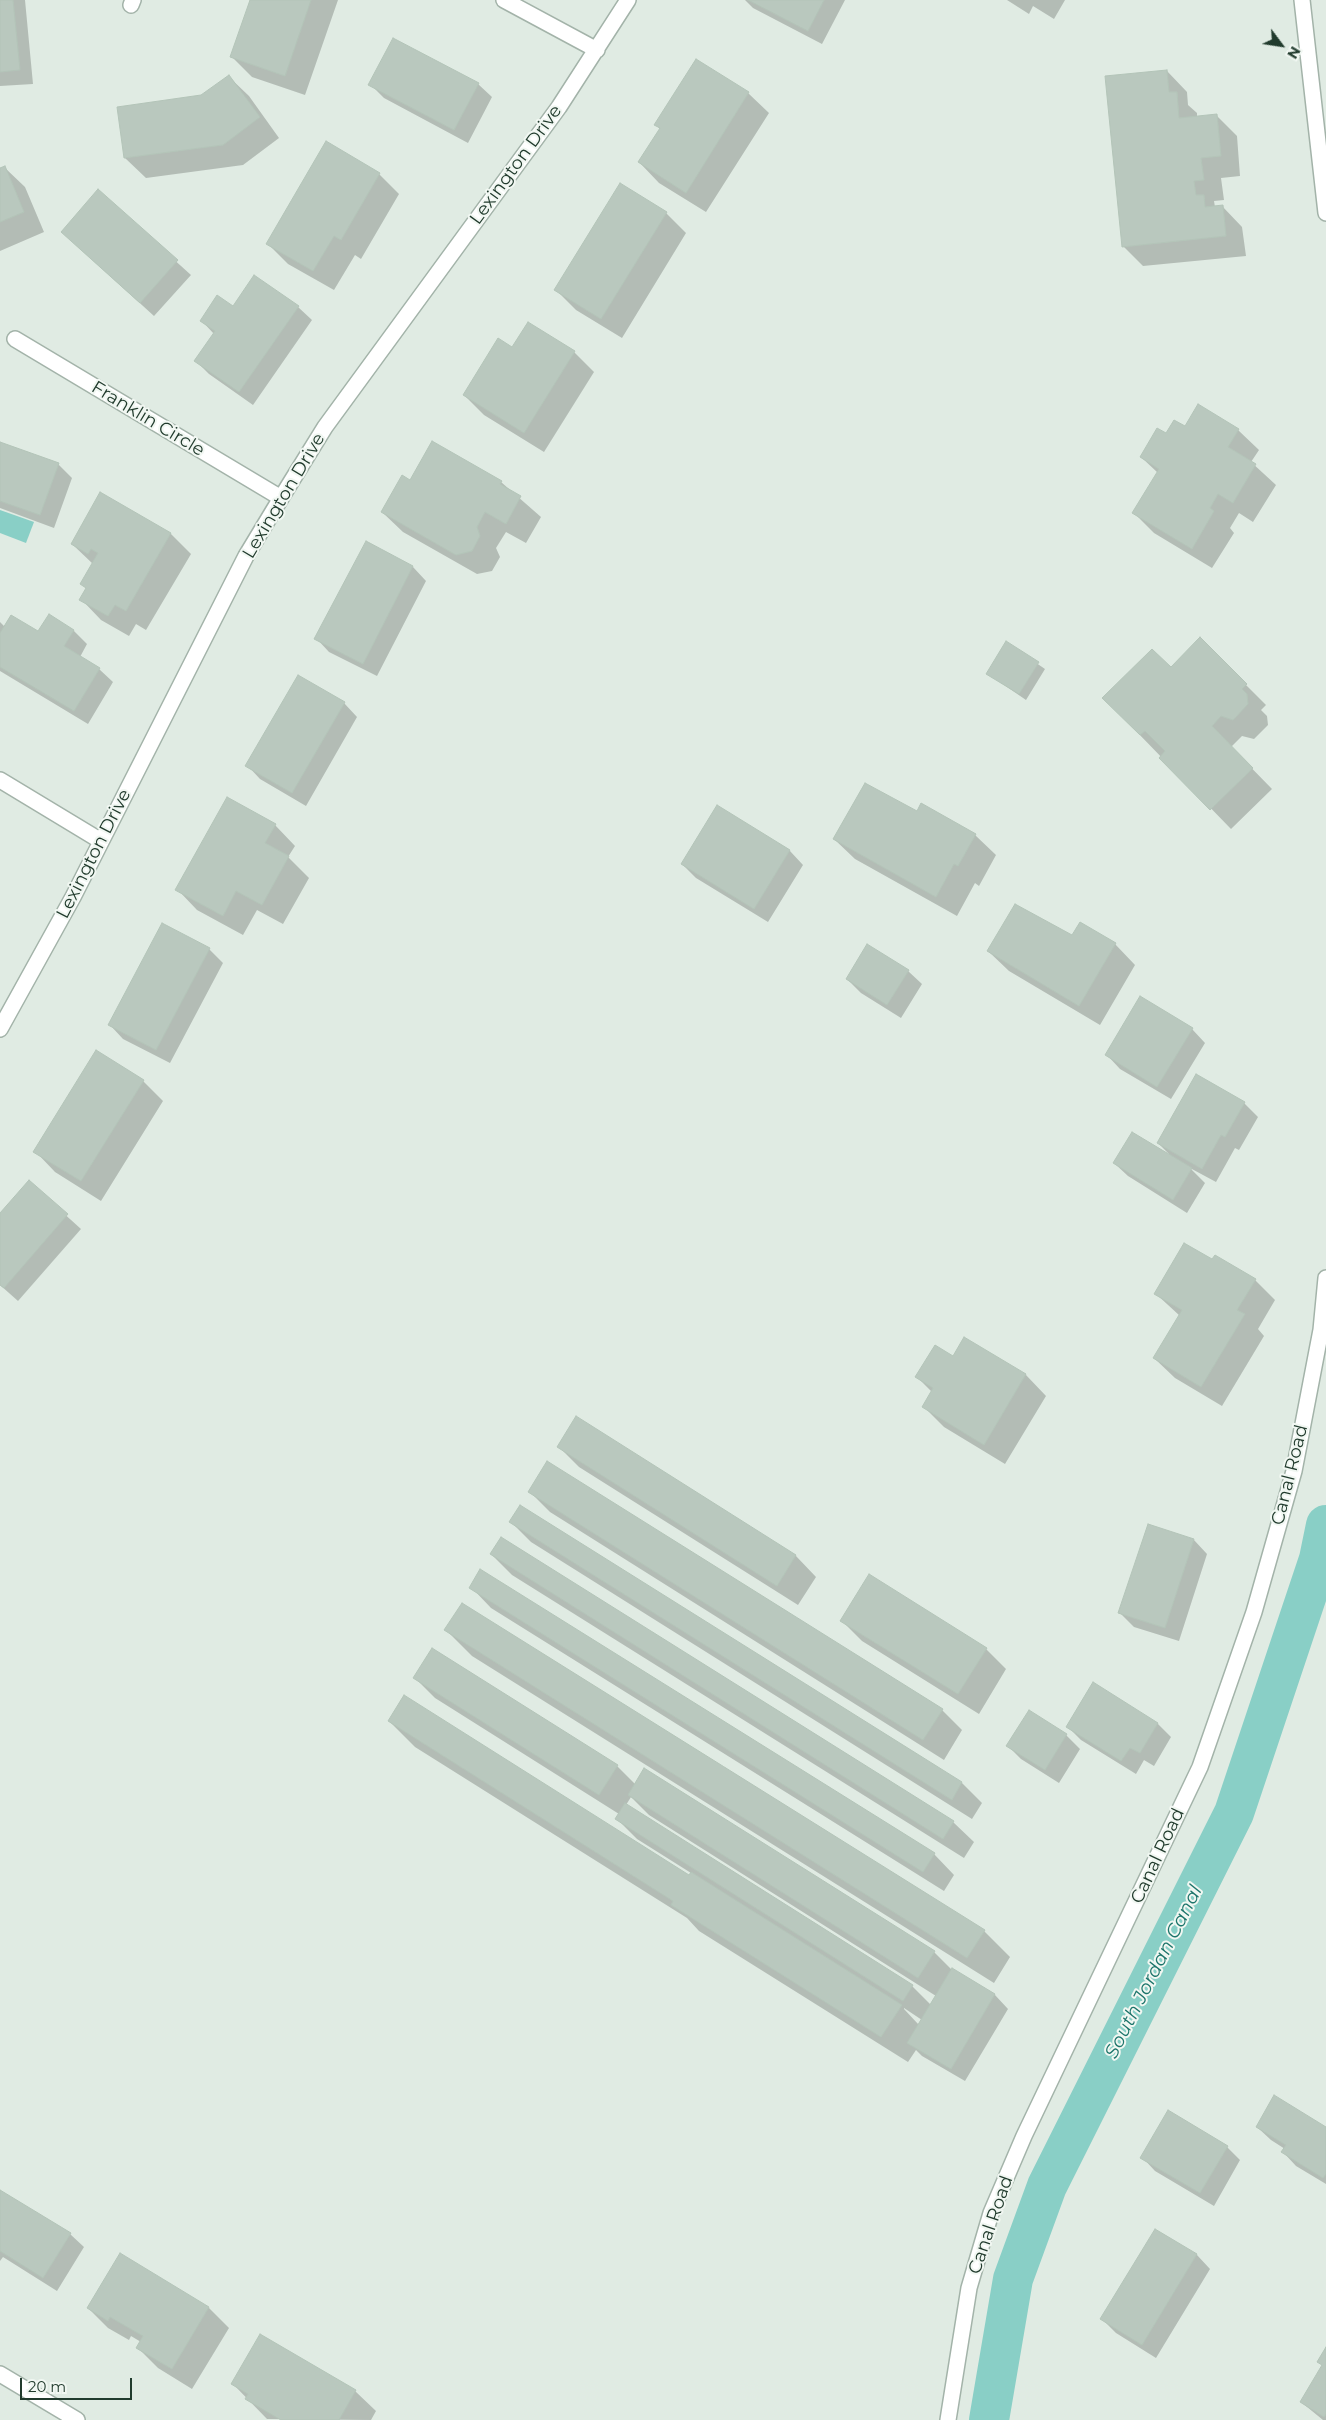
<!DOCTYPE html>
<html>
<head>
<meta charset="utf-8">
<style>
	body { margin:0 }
	#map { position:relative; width:1326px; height:2420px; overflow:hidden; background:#e0ebe3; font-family:Montserrat,sans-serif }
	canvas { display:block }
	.north { position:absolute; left:1256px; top:20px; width:50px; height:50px; -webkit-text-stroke:4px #f1f7f2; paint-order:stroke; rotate:121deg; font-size:14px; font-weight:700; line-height:20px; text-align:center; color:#213b2d }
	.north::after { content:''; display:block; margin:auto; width:18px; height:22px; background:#213b2d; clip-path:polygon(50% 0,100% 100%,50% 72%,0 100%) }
	.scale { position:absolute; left:20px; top:2378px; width:112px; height:22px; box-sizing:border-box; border:2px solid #213b2d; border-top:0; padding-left:6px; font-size:15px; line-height:18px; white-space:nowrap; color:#213b2d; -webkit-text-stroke:4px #f1f7f2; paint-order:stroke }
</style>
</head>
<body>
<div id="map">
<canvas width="1326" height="2420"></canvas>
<div class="north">N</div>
<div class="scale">20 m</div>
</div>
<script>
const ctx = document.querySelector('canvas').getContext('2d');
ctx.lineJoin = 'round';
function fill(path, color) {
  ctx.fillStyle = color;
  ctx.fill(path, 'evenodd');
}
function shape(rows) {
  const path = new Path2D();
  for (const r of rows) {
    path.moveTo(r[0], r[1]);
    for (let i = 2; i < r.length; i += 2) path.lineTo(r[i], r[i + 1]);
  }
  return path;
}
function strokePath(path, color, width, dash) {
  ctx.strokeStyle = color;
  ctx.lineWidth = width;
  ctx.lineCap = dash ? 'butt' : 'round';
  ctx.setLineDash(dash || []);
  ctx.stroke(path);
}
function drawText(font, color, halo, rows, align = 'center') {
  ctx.font = font + ' Montserrat,sans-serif';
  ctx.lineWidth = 4;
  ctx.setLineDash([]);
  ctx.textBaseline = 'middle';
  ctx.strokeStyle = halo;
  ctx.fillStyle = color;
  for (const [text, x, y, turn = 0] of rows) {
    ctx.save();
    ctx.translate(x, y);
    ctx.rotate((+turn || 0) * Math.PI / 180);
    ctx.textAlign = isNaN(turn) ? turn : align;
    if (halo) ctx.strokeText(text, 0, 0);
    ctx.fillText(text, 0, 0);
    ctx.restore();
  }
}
const water = shape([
	[0,510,34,522,26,543,0,533]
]);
const shadow = shape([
	[0,0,25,0,33,84,0,86],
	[252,0,338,0,305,95,252,77,232,57],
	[745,0,845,0,822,44,753,8],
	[1007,0,1065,0,1054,19,1033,6,1029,14],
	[1167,71,1187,92,1188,105,1197,113,1197,118,1216,115,1237,136,1240,176,1221,178,1224,200,1214,201,1215,207,1222,206,1242,227,1246,256,1143,266,1123,246],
	[228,76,249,96,279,138,243,165,146,178,125,158],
	[370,84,478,84,492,97,468,143,384,98],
	[748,93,769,113,706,212,659,183,639,162,660,129,656,125],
	[4,167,25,187,44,232,0,251,0,169],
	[379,174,399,194,361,259,355,255,334,290,288,264,268,244],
	[98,191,191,275,154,316,76,245],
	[666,213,686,233,622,338,576,310,556,290],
	[233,307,298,307,312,320,253,405,209,374,195,360,214,334,201,320],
	[574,352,594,372,544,452,484,415,464,395],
	[1185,428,1238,430,1259,450,1251,462,1276,485,1253,522,1239,513,1230,528,1234,533,1212,568,1154,533,1134,513,1158,473,1141,457,1166,435],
	[0,443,58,464,72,478,54,528,0,508],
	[410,481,501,482,541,517,526,543,506,532,496,548,500,557,492,571,477,574,403,532,382,512],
	[101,493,171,534,191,554,146,630,136,624,129,636,101,620,81,599,87,589,82,584,93,564,72,544],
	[366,543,413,567,426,581,377,676,329,652,316,638],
	[49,616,74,631,87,644,80,657,99,669,113,682,88,724,0,671,0,622,5,627,39,633],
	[1200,639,1266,705,1261,710,1267,716,1268,725,1254,739,1242,736,1231,747,1272,789,1231,829,1104,698,1171,669],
	[1007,643,1045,669,1026,700,988,674],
	[344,703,357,717,306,806,260,779,247,765],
	[717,807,790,851,803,865,768,922,696,878,682,864],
	[917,813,975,835,996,855,979,886,975,883,957,916,855,859,834,839],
	[275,825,295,846,288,857,309,878,283,924,257,910,243,935,197,910,177,889],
	[1080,924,1115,944,1135,965,1100,1025,1009,971,988,951,1073,937],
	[209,949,223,963,170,1063,123,1039,110,1025],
	[908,971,922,984,901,1018,861,993,847,979],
	[1192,1029,1205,1043,1171,1099,1120,1069,1107,1055],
	[1196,1076,1244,1103,1258,1117,1239,1150,1235,1148,1216,1182,1190,1168,1205,1183,1187,1213,1128,1176,1114,1163,1171,1156,1158,1143],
	[143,1081,163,1101,101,1201,55,1172,35,1151],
	[29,1182,81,1229,18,1301,0,1285,0,1214],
	[1213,1261,1255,1280,1275,1300,1258,1329,1264,1336,1222,1406,1175,1378,1154,1358,1180,1316,1155,1293],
	[965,1339,1026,1375,1046,1396,1005,1464,944,1427,924,1407,932,1392,917,1377,953,1358],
	[577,1418,796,1556,816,1577,798,1605,579,1467,559,1447],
	[530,1492,942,1710,962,1730,944,1760,550,1512],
	[520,1506,962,1783,982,1803,972,1819,531,1542,511,1522],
	[1149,1525,1194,1540,1207,1554,1179,1641,1134,1627,1120,1613],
	[501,1538,953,1822,974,1842,964,1858,512,1575,491,1554],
	[471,1587,934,1854,954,1875,944,1891,491,1608],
	[842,1621,986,1649,1006,1669,979,1714,862,1641],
	[446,1630,984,1931,1010,1957,994,1983,472,1656],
	[415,1678,617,1766,636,1785,645,1770,934,1952,952,1970,995,1995,1008,2009,965,2081,922,2056,916,2050,908,2062,699,1931,687,1918,415,1747,389,1721,689,1877,691,1873,637,1839,616,1818,619,1814,435,1698],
	[631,1797,649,1815,936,1996,931,2005,912,1986,626,1805],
	[904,2008,922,2020,919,2025,904,2009],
	[1093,1684,1158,1724,1171,1737,1154,1766,1144,1760,1136,1774,1081,1740,1067,1726],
	[1066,1735,1080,1749,1059,1783,1021,1759,1008,1746],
	[1257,2127,1326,2129,1326,2184,1296,2166,1283,2152,1285,2149,1271,2140],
	[1227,2147,1240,2160,1214,2206,1155,2171,1142,2157],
	[0,2191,70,2234,84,2247,57,2291,3,2257,0,2261],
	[1156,2231,1197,2255,1210,2269,1156,2358,1116,2333,1102,2319],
	[88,2308,209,2308,229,2328,192,2389,158,2368,138,2348,141,2342,131,2336,129,2340,108,2328],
	[261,2336,355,2391,376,2411,371,2420,267,2419,233,2384],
	[1326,2350,1326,2420,1323,2420,1301,2402,1323,2366]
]);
const canal = shape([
	[989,2420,1013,2279,1047,2186,1234,1813,1319,1559,1326,1525]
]);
const building = shape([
	[0,0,13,0,20,70,0,72,0,0],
	[250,0,311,0,285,76,230,57,250,0],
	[748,0,824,0,808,31,748,0],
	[393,38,479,83,454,130,368,85,393,38],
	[696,59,749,92,686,193,638,162,660,128,654,125,696,59],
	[1167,70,1169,92,1177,92,1179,118,1217,114,1221,156,1201,158,1204,180,1194,181,1196,195,1204,195,1205,207,1223,205,1226,236,1122,247,1105,76,1167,70],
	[229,75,260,117,223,145,124,158,117,107,201,95,229,75],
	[326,141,380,173,341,240,334,236,313,271,266,244,326,141],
	[5,166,24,212,0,222,0,168,5,166],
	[620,183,667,212,601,319,554,290,620,183],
	[98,189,178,260,140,303,61,232,98,189],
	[254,275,299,306,239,392,194,361,215,331,200,321,217,295,233,306,254,275],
	[528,322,575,351,524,433,463,395,498,338,512,347,528,322],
	[1198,404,1239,429,1228,447,1256,464,1233,503,1218,494,1210,508,1214,511,1192,549,1132,513,1159,469,1140,457,1157,428,1166,433,1174,420,1185,426,1198,404],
	[432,441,502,481,500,484,521,496,506,524,485,512,477,527,480,536,472,551,456,555,381,512,402,475,410,480,432,441],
	[0,442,59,463,40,515,0,501,0,442],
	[100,492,171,533,126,611,115,605,108,616,79,600,86,588,80,584,98,553,91,549,88,554,71,544,100,492],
	[366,541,413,566,363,664,314,639,366,541],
	[49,614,74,630,64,646,100,668,74,711,0,667,0,633,11,615,38,631,49,614],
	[1200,637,1247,684,1242,689,1247,694,1248,704,1233,720,1221,716,1212,726,1253,768,1210,810,1159,758,1165,751,1145,731,1140,735,1102,698,1152,649,1171,667,1200,637],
	[1006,641,1039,662,1019,694,986,674,1006,641],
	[298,675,345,702,292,793,245,766,298,675],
	[865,783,917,811,921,803,976,834,958,866,954,864,936,897,833,839,865,783],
	[227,797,276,824,265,843,289,856,262,905,236,891,223,916,175,890,227,797],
	[717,805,790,850,754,909,681,864,717,805],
	[1015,904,1072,935,1080,922,1116,943,1079,1006,987,951,1015,904],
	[162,923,210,948,156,1050,108,1025,162,923],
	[867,944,909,970,887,1005,846,979,867,944],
	[1140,996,1193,1028,1157,1087,1105,1055,1140,996],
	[96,1050,144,1080,81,1181,33,1152,96,1050],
	[1196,1074,1245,1102,1225,1137,1221,1135,1202,1169,1157,1143,1196,1074],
	[1132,1132,1192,1168,1173,1200,1113,1163,1132,1132],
	[29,1180,68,1214,4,1288,0,1285,0,1213,29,1180],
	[1184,1243,1212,1259,1215,1255,1256,1279,1237,1310,1245,1314,1201,1387,1153,1358,1182,1310,1154,1294,1184,1243],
	[964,1337,1026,1374,984,1445,922,1407,933,1388,915,1377,935,1345,953,1356,964,1337],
	[576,1416,796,1555,777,1586,557,1447,576,1416],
	[547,1461,943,1709,923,1740,528,1492,547,1461],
	[520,1505,962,1782,952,1800,509,1522,520,1505],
	[1148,1524,1194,1539,1165,1628,1118,1613,1148,1524],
	[501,1537,954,1821,943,1839,490,1554,501,1537],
	[480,1569,935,1853,923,1872,469,1588,480,1569],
	[869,1574,987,1648,958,1694,840,1621,869,1574],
	[462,1603,985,1930,967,1958,444,1630,462,1603],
	[432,1648,618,1765,599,1795,413,1678,432,1648],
	[1093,1682,1158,1723,1140,1753,1130,1748,1121,1761,1066,1727,1093,1682],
	[404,1695,689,1875,691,1872,902,2005,881,2037,671,1905,673,1901,388,1721,404,1695],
	[1029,1710,1067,1734,1045,1770,1006,1746,1029,1710],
	[644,1768,935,1951,918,1978,628,1795,644,1768],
	[625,1803,913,1985,903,2001,615,1819,625,1803],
	[952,1968,995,1994,951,2069,907,2043,952,1968],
	[1274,2095,1326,2127,1326,2174,1323,2178,1281,2152,1286,2145,1256,2127,1274,2095],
	[1168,2110,1228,2146,1200,2193,1140,2158,1168,2110],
	[0,2190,71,2233,43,2278,0,2251,0,2190],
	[1155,2229,1197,2254,1142,2345,1100,2319,1155,2229],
	[120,2253,209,2307,172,2369,136,2348,143,2336,110,2317,108,2321,87,2308,120,2253],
	[260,2334,356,2390,339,2420,281,2420,245,2399,248,2394,231,2384,260,2334],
	[1326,2347,1326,2414,1324,2417,1300,2402,1322,2365,1317,2362,1326,2347]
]);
const minor = shape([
	[504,0,597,50],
	[1302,0,1326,213],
	[131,5,133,0],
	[15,339,281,498],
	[0,780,101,841],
	[0,1029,73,897,246,556,281,498,325,427,559,107,628,0],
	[0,2374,77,2420],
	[948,2420,969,2288,991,2213,1024,2136,1200,1767,1254,1612,1294,1471,1321,1330,1326,1278]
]);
const streetNames = [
	["Lexington Drive",516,165,-54],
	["Franklin Circle",148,419,31],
	["Lexington Drive",284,496,-59],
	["Lexington Drive",94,854,-63],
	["Canal Road",1290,1475,-76],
	["Canal Road",1158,1856,-65],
	["Canal Road",991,2225,-71]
];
const waterNames = [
	["South Jordan Canal",1154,1972,-63]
];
fill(water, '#89cfc6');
fill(shadow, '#0003');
strokePath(canal, '#89cfc6', 40);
fill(building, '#b9c8be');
strokePath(building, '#b3c4b8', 1);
strokePath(minor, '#a3b3a9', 18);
strokePath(minor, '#fff', 15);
drawText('18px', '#213b2d', '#f1f7f2', streetNames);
drawText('italic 19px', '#1d756b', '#f1f7f2', waterNames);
</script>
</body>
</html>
